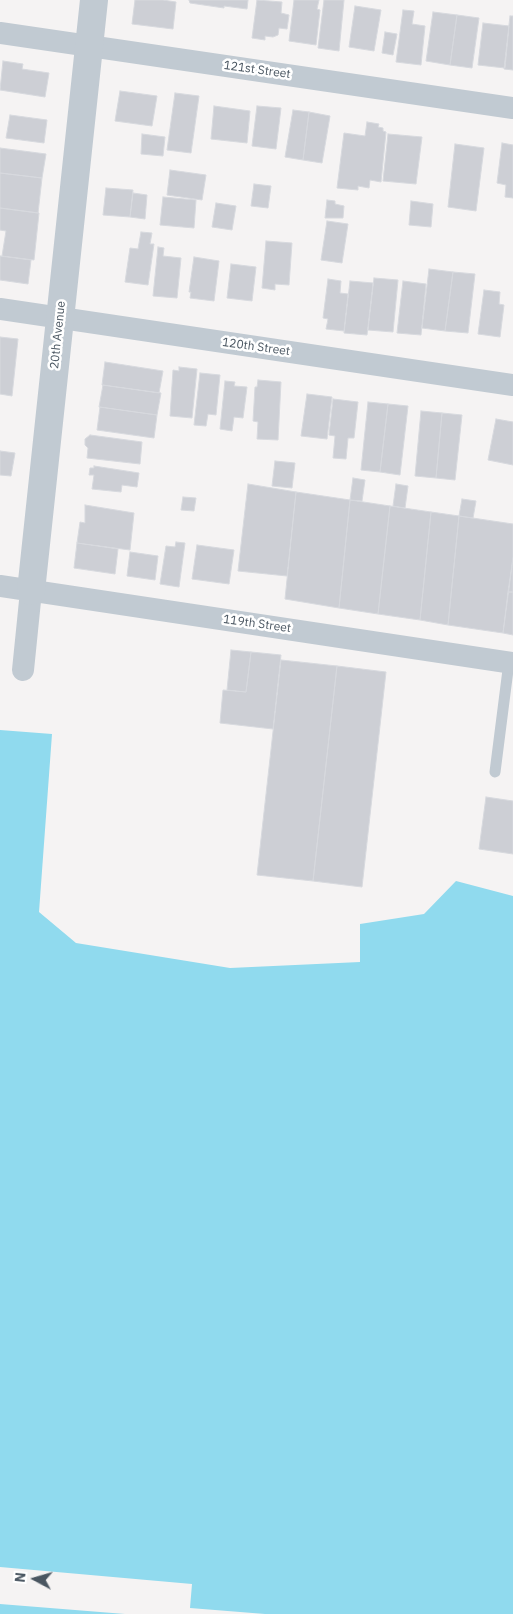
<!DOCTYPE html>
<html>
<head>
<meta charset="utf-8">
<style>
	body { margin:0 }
	#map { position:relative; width:513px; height:1614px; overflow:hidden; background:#f5f3f3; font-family:"IBM Plex Sans",sans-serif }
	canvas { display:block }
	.north { position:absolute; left:10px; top:1554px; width:50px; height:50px; -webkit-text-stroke:4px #fff; paint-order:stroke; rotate:276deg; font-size:14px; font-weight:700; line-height:20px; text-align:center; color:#4a5661 }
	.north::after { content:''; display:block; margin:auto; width:18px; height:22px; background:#4a5661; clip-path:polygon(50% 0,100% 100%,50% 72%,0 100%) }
</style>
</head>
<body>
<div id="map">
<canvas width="513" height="1614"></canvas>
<div class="north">N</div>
</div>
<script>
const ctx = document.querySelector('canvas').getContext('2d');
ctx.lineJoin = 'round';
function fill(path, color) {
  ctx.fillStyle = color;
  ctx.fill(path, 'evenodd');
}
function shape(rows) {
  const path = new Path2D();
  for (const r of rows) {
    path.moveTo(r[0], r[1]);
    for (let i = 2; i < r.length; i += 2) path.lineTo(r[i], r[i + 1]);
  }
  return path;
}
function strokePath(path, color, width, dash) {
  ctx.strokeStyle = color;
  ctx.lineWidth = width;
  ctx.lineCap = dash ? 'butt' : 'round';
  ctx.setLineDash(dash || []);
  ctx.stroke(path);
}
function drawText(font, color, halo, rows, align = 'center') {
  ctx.font = font + ' "IBM Plex Sans",sans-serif';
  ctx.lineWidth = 5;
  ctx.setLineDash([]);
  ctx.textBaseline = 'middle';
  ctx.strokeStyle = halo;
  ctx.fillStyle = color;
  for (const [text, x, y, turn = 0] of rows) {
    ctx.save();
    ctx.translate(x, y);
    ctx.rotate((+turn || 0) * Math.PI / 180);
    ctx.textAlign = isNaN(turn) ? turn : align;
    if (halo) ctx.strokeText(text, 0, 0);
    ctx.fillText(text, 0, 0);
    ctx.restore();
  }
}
const water = shape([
	[0,730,52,734,39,912,76,943,230,968,360,962,360,924,424,914,456,881,513,896,513,1614,0,1614]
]);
const pier = shape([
	[0,1567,192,1584,190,1608,265,1614,125,1614,0,1604]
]);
const building = shape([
	[135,0,163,0,176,2,173,29,132,24,135,0],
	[189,0,248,0,247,9,224,6,224,8,190,3,189,0],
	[257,0,282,2,281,13,289,15,287,29,279,28,278,35,273,37,265,36,265,40,252,38,257,0],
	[294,0,319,0,317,9,320,10,316,45,289,41,294,0],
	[324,0,344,0,339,51,318,48,324,0],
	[355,6,381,10,374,51,349,47,355,6],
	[403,10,414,11,412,24,425,26,421,65,396,62,403,10],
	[433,12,457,15,450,65,426,61,433,12],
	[457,15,479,18,472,68,450,65,457,15],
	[510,16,513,16,513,70,504,69,510,16],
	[483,23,509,26,505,68,478,65,483,23],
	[385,32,397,34,393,55,382,53,385,32],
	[3,61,23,64,22,69,49,73,45,97,0,90,3,61],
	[120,91,157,96,152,126,115,121,120,91],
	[175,93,199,96,191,153,167,150,175,93],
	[214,106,250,111,247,143,211,139,214,106],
	[257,106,281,108,276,149,252,146,257,106],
	[293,110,309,112,303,160,285,157,293,110],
	[309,112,330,116,322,163,303,160,309,112],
	[10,115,47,120,44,143,6,138,10,115],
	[367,122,379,124,378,127,383,128,383,131,386,132,381,182,370,180,369,188,358,186,358,190,337,188,344,133,365,136,367,122],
	[142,134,165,137,163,156,141,154,142,134],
	[388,134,422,137,416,184,383,181,388,134],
	[502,143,513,145,513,198,505,197,506,185,497,183,502,143],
	[455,144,484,148,476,211,448,207,455,144],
	[0,148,46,154,42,178,0,173,0,148],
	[170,170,206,175,202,200,167,195,170,170],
	[0,173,42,178,38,213,0,208,0,173],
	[254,184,271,186,268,208,251,206,254,184],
	[106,188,133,190,130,217,103,215,106,188],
	[133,193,147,195,145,219,130,217,133,193],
	[163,197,196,200,194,228,160,225,163,197],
	[327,200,335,201,335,204,344,206,343,218,325,218,327,200],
	[411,201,433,204,431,227,409,225,411,201],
	[216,203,236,206,232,230,212,227,216,203],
	[0,208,39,213,34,260,2,256,6,231,0,230,0,208],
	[327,221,348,224,342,263,321,260,327,221],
	[141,232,152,233,150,244,154,244,148,285,125,282,130,248,138,249,141,232],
	[266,241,292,243,289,285,275,284,275,290,262,288,266,241],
	[158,247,164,248,163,256,181,258,177,298,153,296,158,247],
	[0,256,31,260,28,284,0,280,0,256],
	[194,257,219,261,214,301,190,298,191,292,189,292,194,257],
	[231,264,256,267,252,301,227,298,231,264],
	[429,269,453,272,445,331,422,328,429,269],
	[453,272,475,274,468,333,445,331,453,272],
	[374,278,398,280,393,332,368,330,374,278],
	[328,279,341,281,340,293,348,294,344,331,326,329,328,319,323,318,328,279],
	[350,281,373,283,367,335,344,333,350,281],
	[403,281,426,284,421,335,397,333,403,281],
	[484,290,500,292,499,304,504,305,500,337,478,334,484,290],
	[0,337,18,339,12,396,0,394,0,337],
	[105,362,163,371,159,393,102,385,105,362],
	[179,367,197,369,192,418,170,416,173,370,179,371,179,367],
	[200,373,220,375,216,415,208,414,206,426,194,425,200,373],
	[258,380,281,382,278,440,257,439,258,422,253,421,255,387,257,387,258,380],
	[225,381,235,382,234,386,247,387,243,418,234,417,232,431,220,429,225,381],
	[103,385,161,393,157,415,99,407,103,385],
	[307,394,332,397,327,439,301,436,307,394],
	[333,399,358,402,354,438,348,438,346,459,333,458,335,436,329,435,333,399],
	[368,402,388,404,380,472,361,470,368,402],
	[388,404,408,406,400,475,380,472,388,404],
	[100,407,157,415,154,438,97,430,100,407],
	[421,411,442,413,436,478,415,476,421,411],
	[442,413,462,415,455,480,436,478,442,413],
	[496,419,513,422,513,465,488,460,496,419],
	[90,435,142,442,140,464,87,458,88,448,85,445,85,439,90,435],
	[0,451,15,453,11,476,0,475,0,451],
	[275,461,295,463,292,488,272,486,275,461],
	[94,466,139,473,137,487,122,485,121,492,92,489,94,475,89,475,90,468,94,468,94,466],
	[353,478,365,480,362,501,350,500,353,478],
	[248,484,296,492,287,576,238,571,248,484],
	[396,484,408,486,405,508,393,506,396,484],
	[296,492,350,500,339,608,285,599,296,492],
	[183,497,196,498,194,511,181,510,183,497],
	[462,499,476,501,473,518,459,516,462,499],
	[350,500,390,506,378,614,339,608,350,500],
	[85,505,134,513,130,550,77,543,80,522,85,523,85,505],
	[390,506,431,512,420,620,378,614,390,506],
	[431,512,459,516,448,625,420,620,431,512],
	[459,516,513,524,513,558,503,633,448,625,459,516],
	[176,542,185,543,179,587,160,584,166,546,175,547,176,542],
	[77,543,118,549,115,574,74,568,77,543],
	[197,545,234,550,229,584,192,579,197,545],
	[130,552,158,556,155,580,127,576,130,552],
	[513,558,513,592,508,592,513,558],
	[508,592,513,592,513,635,503,633,508,592],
	[231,650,251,652,246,692,227,690,231,650],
	[251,652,281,655,273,729,220,723,223,690,246,692,251,652],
	[281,660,337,666,313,881,257,875,281,660],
	[337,666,386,672,362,887,313,881,337,666],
	[486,797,513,801,513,854,479,849,486,797]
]);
const service = shape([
	[495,772,509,662]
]);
const minor = shape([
	[0,33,513,108],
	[0,309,513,385],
	[0,586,513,663],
	[23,670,31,591]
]);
const tertiary = shape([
	[31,591,94,0]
]);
const streetNames = [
	["121st Street",257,70,8],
	["20th Avenue",58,335,-84],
	["120th Street",256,347,8],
	["119th Street",257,624,8]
];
fill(water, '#90daee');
fill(pier, '#f5f3f3');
fill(building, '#cdcfd5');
strokePath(building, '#d7d9de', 1);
strokePath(service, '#c1cad2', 11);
strokePath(minor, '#c1cad2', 22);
strokePath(tertiary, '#c1cad2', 28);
drawText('12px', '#4a5661', '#fff', streetNames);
</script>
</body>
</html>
